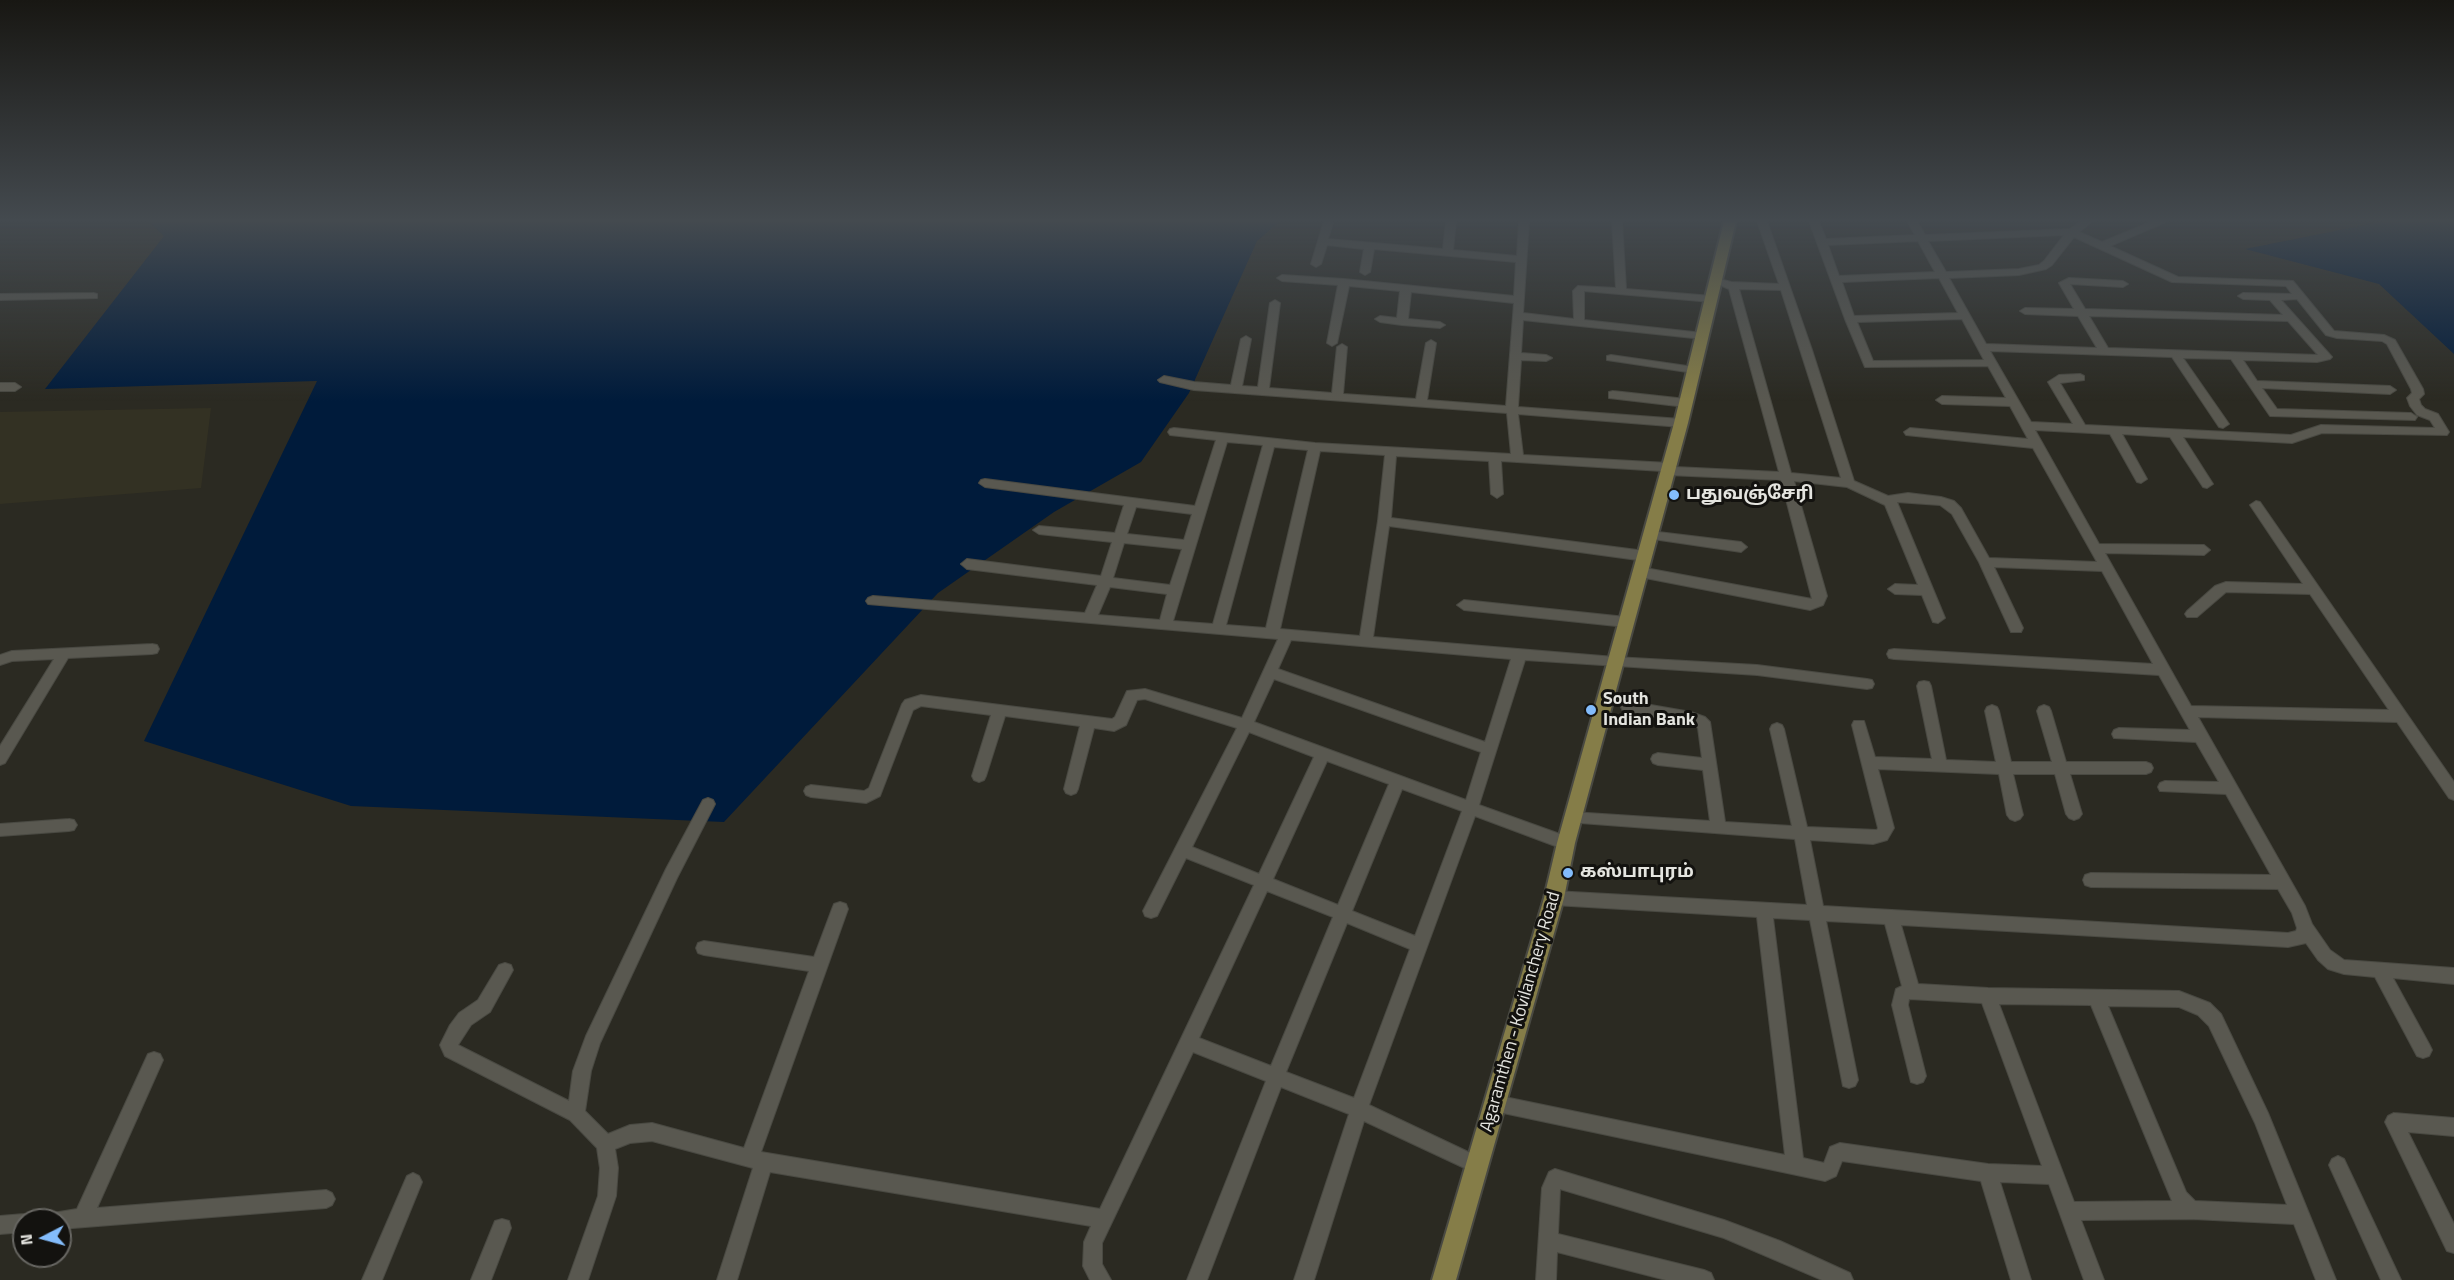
<!DOCTYPE html>
<html>
<head>
<meta charset="utf-8">
<style>
	body { margin:0 }
	#map { position:relative; width:2454px; height:1280px; overflow:hidden; background:#2b2a22; font-family:"Titillium Web",sans-serif }
	canvas { display:block }
	.north { position:absolute; left:12px; top:1208px; width:60px; height:60px; box-sizing:border-box; background:#13120f; border:2px solid #676662; border-radius:50%; rotate:264deg; font-size:16px; font-weight:700; line-height:24px; text-align:center; color:#e4e4df }
	.north::after { content:''; display:block; margin:auto; width:21px; height:27px; background:#83bcfb; clip-path:polygon(50% 0,100% 100%,50% 72%,0 100%) }
</style>
</head>
<body>
<div id="map">
<canvas width="2454" height="1280"></canvas>
<div class="north">N</div>
</div>
<script>
const ctx = document.querySelector('canvas').getContext('2d');
ctx.lineJoin = 'round';
function fill(path, color) {
  ctx.fillStyle = color;
  ctx.fill(path, 'evenodd');
}
function shape(rows) {
  const path = new Path2D();
  for (const r of rows) {
    path.moveTo(r[0], r[1]);
    for (let i = 2; i < r.length; i += 2) path.lineTo(r[i], r[i + 1]);
  }
  return path;
}
function strokePath(path, color, width, dash) {
  ctx.strokeStyle = color;
  ctx.lineWidth = width;
  ctx.lineCap = dash ? 'butt' : 'round';
  ctx.setLineDash(dash || []);
  ctx.stroke(path);
}
function drawText(font, color, halo, rows, align = 'center') {
  ctx.font = font + ' "Titillium Web","Noto Sans Tamil",sans-serif';
  ctx.lineWidth = 6;
  ctx.setLineDash([]);
  ctx.textBaseline = 'middle';
  ctx.strokeStyle = halo;
  ctx.fillStyle = color;
  for (const [text, x, y, turn = 0] of rows) {
    ctx.save();
    ctx.translate(x, y);
    ctx.rotate((+turn || 0) * Math.PI / 180);
    ctx.textAlign = isNaN(turn) ? turn : align;
    if (halo) ctx.strokeText(text, 0, 0);
    ctx.fillText(text, 0, 0);
    ctx.restore();
  }
}
const built = shape([
	[211,408,201,488,0,504,0,412]
]);
const water = shape([
	[148,221,1280,221,1257,241,1189,393,1141,462,1054,512,938,593,724,822,351,806,144,741,317,381,45,389,164,236],
	[2385,221,2454,221,2454,354,2379,284,2245,249]
]);
const minor = shape([
	[1324,221,1333,223,1328,239,1443,249,1446,221,1456,221,1453,250,1517,256,1519,221,1529,221,1523,313,1574,319,1573,291,1578,286,1616,288,1612,221,1622,221,1626,289,1712,296,1717,299,1712,302,1584,291,1584,320,1703,333,1708,336,1703,339,1523,320,1521,353,1546,355,1552,358,1546,361,1521,360,1518,407,1681,419,1687,423,1681,427,1518,414,1523,455,1669,463,1675,467,1779,472,1729,289,1711,281,1716,278,1731,282,1779,284,1757,221,1767,221,1812,350,1854,481,1888,496,1908,493,1941,497,1954,501,1961,508,1989,558,2097,562,2033,448,1906,435,1904,432,1910,428,2028,439,2010,406,1942,404,1936,400,1942,396,2006,398,1988,366,1865,367,1845,319,1809,221,1819,221,1826,239,1915,235,1907,221,1917,221,1925,235,2070,229,2081,221,2093,221,2079,232,2102,242,2153,221,2168,221,2110,246,2178,277,2293,281,2334,331,2384,335,2395,340,2423,389,2424,394,2419,399,2421,405,2425,409,2438,414,2449,432,2447,435,2322,433,2292,443,2183,437,2213,484,2207,488,2203,487,2170,437,2122,434,2147,479,2141,483,2137,482,2110,434,2035,430,2099,544,2204,545,2210,550,2204,555,2105,553,2191,706,2389,710,2310,594,2226,592,2197,617,2187,617,2185,614,2187,611,2215,586,2226,582,2303,584,2250,505,2256,501,2260,502,2454,782,2454,800,2449,798,2397,722,2198,717,2305,906,2312,924,2330,950,2344,960,2454,968,2454,984,2393,978,2429,1044,2432,1050,2429,1056,2423,1058,2417,1056,2375,977,2344,974,2328,969,2318,960,2306,943,2288,947,1901,925,1918,984,1988,988,2179,991,2210,1003,2221,1014,2268,1113,2336,1280,2316,1280,2294,1224,2193,1219,2081,1220,2104,1280,2084,1280,2049,1184,2000,1182,2031,1280,2011,1280,1981,1181,1842,1161,1836,1176,1825,1181,1489,1110,1486,1104,1489,1098,1495,1095,1785,1155,1757,917,1554,905,1548,903,1546,898,1548,893,1554,891,1807,905,1795,839,1567,822,1564,818,1567,814,1572,812,1710,821,1703,770,1658,765,1653,763,1651,759,1653,755,1658,753,1702,758,1698,728,1691,724,1623,711,1621,707,1623,703,1628,701,1691,712,1705,717,1710,722,1725,822,1792,826,1770,729,1772,725,1777,723,1782,725,1784,729,1807,827,1877,830,1878,828,1852,725,1854,721,1864,721,1875,757,1932,759,1917,686,1919,682,1924,681,1929,682,1931,686,1946,760,1996,762,1985,711,1987,707,1992,705,1997,707,1999,711,2011,762,2052,762,2037,711,2039,707,2044,705,2049,707,2051,711,2066,762,2146,762,2151,764,2153,768,2151,772,2146,774,2070,774,2082,814,2079,818,2074,820,2069,818,2066,814,2055,774,2013,774,2023,815,2020,819,2015,821,2010,819,2007,815,1999,774,1878,769,1894,828,1887,840,1873,844,1810,840,1823,906,2288,933,2296,931,2297,928,2292,913,2278,889,2091,887,2085,885,2083,880,2085,875,2091,873,2271,875,2226,794,2160,791,2158,787,2160,783,2165,781,2219,782,2196,742,2114,738,2112,734,2114,730,2119,728,2190,730,2159,675,1894,659,1889,658,1887,654,1889,650,1894,649,2153,664,2102,571,1994,567,2023,628,2021,632,2011,632,1979,562,1952,514,1940,505,1897,502,1945,618,1938,623,1933,622,1922,595,1895,594,1888,589,1895,584,1918,585,1885,505,1847,487,1794,481,1827,596,1823,605,1810,610,1640,577,1634,572,1640,567,1812,599,1781,480,1668,475,1662,471,1501,461,1503,494,1497,498,1491,494,1489,461,1396,456,1391,518,1645,551,1651,556,1645,561,1389,526,1373,637,1615,657,1757,665,1867,679,1872,680,1874,684,1872,688,1867,689,1757,675,1525,660,1479,805,1571,838,1574,843,1571,848,1566,850,1475,816,1369,1105,1483,1159,1486,1165,1483,1171,1477,1174,1471,1171,1364,1121,1314,1280,1294,1280,1349,1114,1281,1087,1207,1280,1187,1280,1266,1081,1193,1052,1102,1243,1102,1264,1111,1280,1090,1280,1083,1266,1084,1242,1091,1226,770,1172,737,1280,717,1280,753,1168,652,1141,630,1143,615,1149,618,1168,616,1196,588,1280,568,1280,598,1196,600,1168,597,1148,570,1120,445,1056,440,1045,450,1025,459,1013,478,1000,499,965,505,963,511,965,513,970,490,1012,471,1025,458,1045,569,1101,573,1071,586,1036,666,869,703,800,708,798,713,800,715,804,677,878,600,1043,591,1071,585,1111,608,1134,630,1125,652,1123,744,1148,809,971,704,955,698,953,696,948,698,943,704,941,814,957,832,909,834,904,840,902,846,904,848,909,761,1152,1100,1209,1254,885,1186,858,1157,916,1151,918,1145,916,1143,911,1237,728,1145,699,1137,700,1126,725,1114,731,1094,728,1078,789,1076,793,1071,795,1066,793,1064,789,1080,726,1005,716,986,776,984,780,979,782,974,780,972,776,991,715,921,706,913,710,880,796,866,803,811,797,806,795,804,791,806,787,811,785,864,791,869,788,902,704,905,700,921,695,1112,719,1115,717,1127,691,1145,689,1242,718,1278,639,868,604,866,601,868,598,873,596,1085,613,1097,585,967,569,961,564,967,559,1101,576,1112,542,1039,534,1033,530,1039,526,1115,533,1124,505,985,487,979,483,981,480,985,479,1195,506,1216,440,1170,435,1168,432,1170,429,1174,428,1315,443,1511,454,1507,413,1194,390,1160,382,1158,380,1164,376,1194,382,1231,385,1241,339,1246,336,1251,339,1242,386,1258,387,1270,303,1275,300,1280,303,1269,388,1332,393,1337,347,1342,344,1347,347,1343,394,1416,399,1426,343,1431,340,1436,343,1427,400,1506,406,1514,303,1411,292,1408,319,1440,322,1445,325,1440,328,1402,325,1380,322,1375,319,1380,316,1397,318,1400,291,1349,286,1337,343,1332,346,1327,343,1338,285,1282,281,1277,278,1282,275,1344,279,1514,296,1516,262,1374,249,1370,272,1365,275,1360,272,1364,249,1327,245,1321,264,1316,267,1311,264,1324,221],
	[2064,235,2044,261,2039,265,2019,269,1946,272,1928,241,2064,235],
	[2074,237,2172,282,2286,286,2292,294,2243,293,2238,296,2243,299,2270,300,2283,315,2085,309,2070,284,2123,287,2128,284,2123,281,2069,278,2059,283,2074,309,2025,308,2020,311,2025,314,2078,316,2097,348,1986,344,1949,278,2019,275,2046,269,2052,265,2074,237],
	[1918,241,1935,272,1839,276,1828,245,1918,241],
	[1939,278,1958,313,1854,316,1842,282,1939,278],
	[1739,289,1781,290,1841,478,1791,473,1739,289],
	[2297,299,2326,335,2337,338,2382,341,2387,344,2411,389,2412,393,2407,398,2410,406,2417,415,2430,420,2435,428,2321,425,2291,435,2085,425,2060,383,2084,380,2084,376,2080,374,2059,375,2048,382,2073,424,2031,422,1990,351,2172,357,2219,427,2223,428,2229,424,2183,358,2231,359,2270,416,2415,420,2417,417,2411,413,2277,409,2262,388,2390,394,2396,390,2390,386,2257,381,2243,360,2317,362,2330,359,2332,357,2281,300,2297,299],
	[2089,316,2288,321,2318,355,2108,348,2089,316],
	[1962,319,1984,360,1873,361,1857,322,1962,319],
	[1227,442,1263,445,1213,624,1173,621,1227,442],
	[1274,447,1308,450,1266,628,1226,625,1274,447],
	[1320,451,1385,455,1378,521,1360,636,1280,629,1320,451],
	[1136,507,1192,514,1184,540,1127,534,1136,507],
	[1124,543,1182,549,1170,585,1113,578,1124,543],
	[1110,587,1167,594,1160,620,1098,615,1110,587],
	[1291,640,1511,659,1485,742,1278,669,1291,640],
	[1274,679,1481,752,1466,800,1254,722,1274,679],
	[1249,732,1314,757,1259,874,1192,847,1249,732],
	[1327,761,1389,784,1338,905,1273,879,1327,761],
	[1402,789,1462,811,1415,936,1352,911,1402,789],
	[1267,891,1333,917,1271,1066,1199,1038,1267,891],
	[1773,918,1810,920,1843,1086,1849,1088,1855,1086,1858,1080,1826,921,1885,924,1902,986,1896,989,1892,1005,1911,1082,1917,1084,1923,1082,1926,1076,1908,1005,1909,999,1982,1003,2042,1166,1988,1164,1840,1143,1830,1147,1824,1163,1803,1158,1773,918],
	[1347,923,1410,949,1354,1098,1286,1072,1347,923],
	[1999,1004,2091,1005,2172,1201,2074,1202,1999,1004],
	[2108,1006,2179,1007,2198,1015,2209,1026,2255,1123,2287,1205,2195,1201,2186,1192,2108,1006],
	[93,293,97,294,97,298,0,300,0,294,93,293],
	[1611,355,1694,367,1700,370,1694,373,1607,360,1607,356,1611,355],
	[0,383,15,383,21,387,15,391,0,391,0,383],
	[1613,391,1686,399,1692,403,1686,407,1609,398,1609,392,1613,391],
	[1650,531,1741,542,1747,547,1741,552,1646,538,1644,535,1646,532,1650,531],
	[1464,600,1626,617,1633,622,1626,627,1464,610,1457,605,1464,600],
	[152,644,157,645,159,649,157,653,152,654,68,658,5,763,0,765,0,746,54,659,12,661,0,665,0,655,12,651,152,644],
	[69,819,74,820,77,825,74,830,69,831,0,836,0,824,69,819],
	[154,1052,160,1054,163,1060,97,1208,326,1190,332,1193,335,1199,332,1205,326,1208,60,1229,60,1220,51,1220,53,1213,77,1209,148,1054,154,1052],
	[2394,1113,2454,1118,2454,1136,2408,1132,2454,1224,2454,1253,2447,1251,2388,1128,2385,1122,2388,1116,2394,1113],
	[2338,1156,2344,1159,2401,1280,2381,1280,2329,1165,2332,1159,2338,1156],
	[1555,1169,1724,1220,1780,1241,1850,1273,1853,1280,1822,1280,1724,1238,1560,1189,1558,1234,1704,1270,1711,1273,1714,1280,1666,1280,1557,1252,1556,1280,1536,1280,1542,1188,1549,1172,1555,1169],
	[413,1173,419,1176,422,1182,382,1280,362,1280,407,1176,413,1173],
	[24,1214,31,1216,32,1220,24,1220,24,1232,0,1234,0,1216,24,1214],
	[502,1219,509,1221,511,1228,491,1280,471,1280,495,1221,502,1219]
]);
const major = shape([
	[1724,221,1736,221,1688,423,1575,843,1564,898,1456,1280,1432,1280,1544,898,1557,843,1674,423,1724,221]
]);
const markers = [
	[1674,495,6,"#83bcfb"],
	[1591,710,6,"#83bcfb"],
	[1568,873,6,"#83bcfb"]
];
const poiNames = [
	["பதுவஞ்சேரி",1686,495],
	["South",1603,700],
	["Indian Bank",1603,721],
	["கஸ்பாபுரம்",1580,873]
];
const streetNames = [
	["Agaramthen - Kovilanchery Road",1521,1012,-74]
];
fill(built, '#333123');
fill(water, '#001b3b');
strokePath(minor, '#494942', 2);
strokePath(major, '#494942', 4);
fill(minor, '#595850');
fill(major, '#857d48');
const sky = ctx.createLinearGradient(0, 0, 0, 401);
sky.addColorStop(0, '#181713');
sky.addColorStop(0.55, '#444a4f');
sky.addColorStop(1, '#444a4f00');
ctx.fillStyle = sky;
ctx.fillRect(0, 0, 2454, 401);
for (const [x, y, r, color] of markers) {
  const dot = new Path2D();
  dot.arc(x, y, r, 0, 2 * Math.PI);
  ctx.fillStyle = color;
  ctx.fill(dot);
  strokePath(dot, '#13120f', 2);
}
drawText('bold 18px', '#e4e4df', '#13120f', poiNames, 'left');
drawText('18px', '#e4e4df', '#13120f', streetNames);
</script>
</body>
</html>
